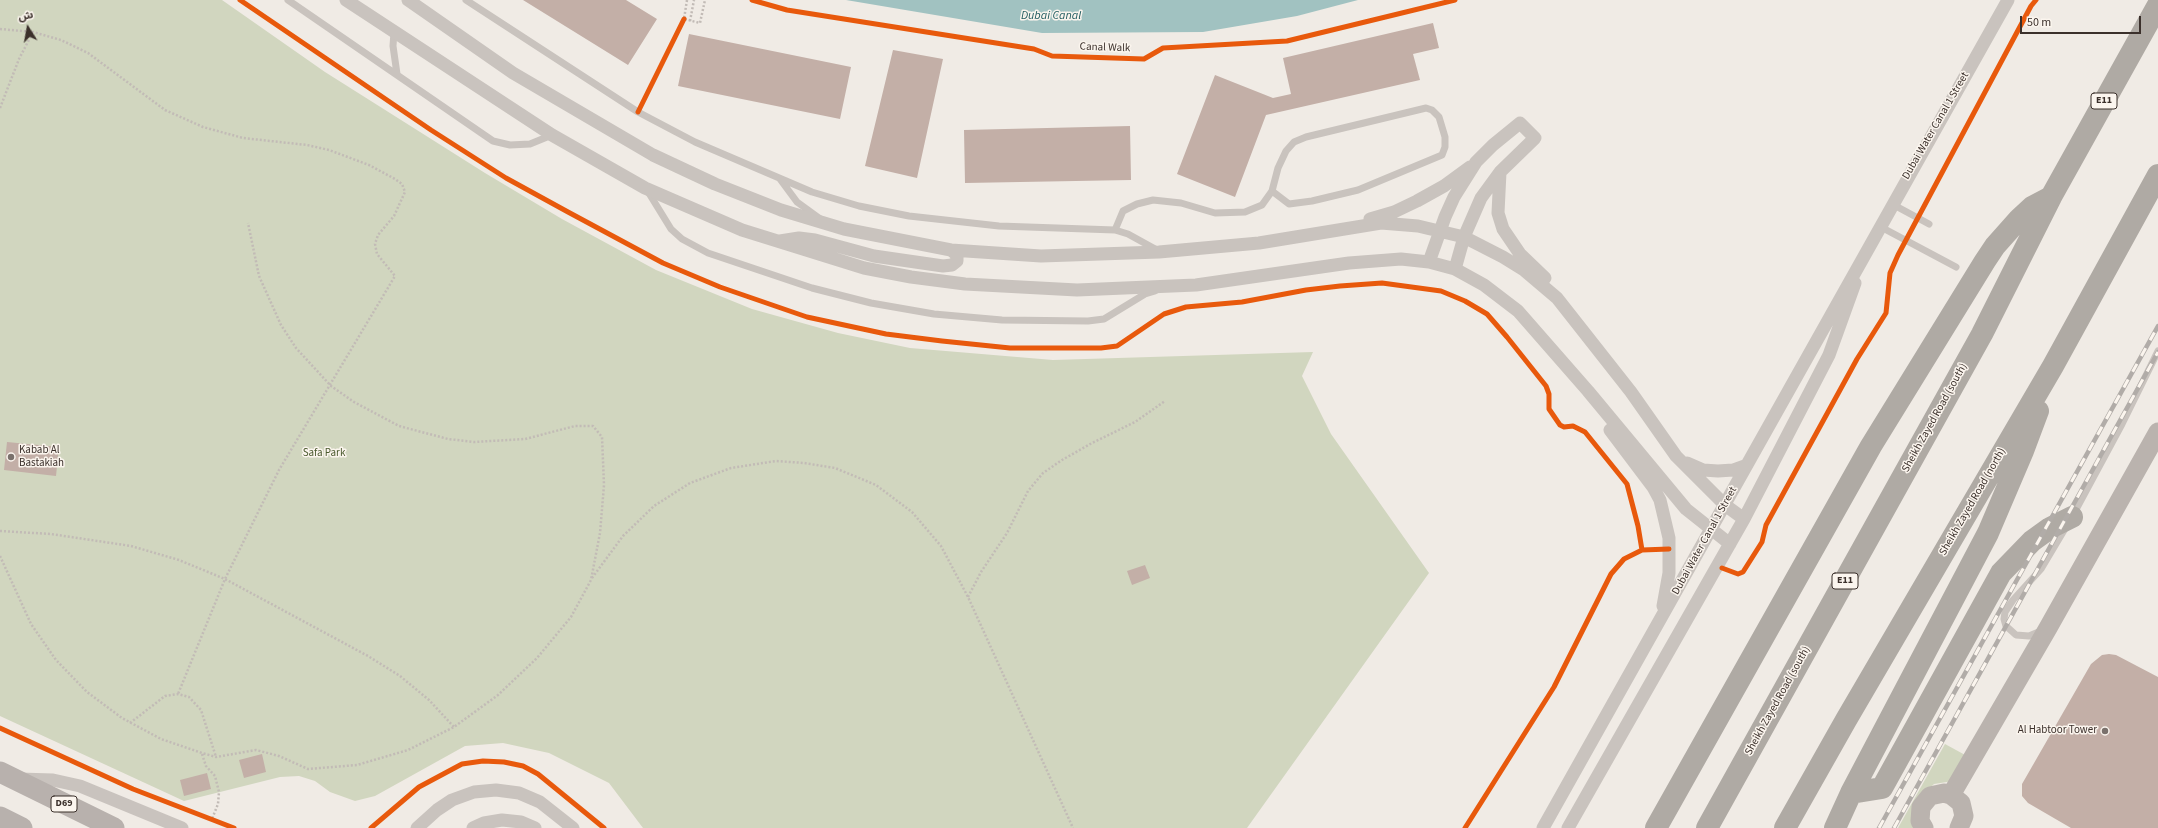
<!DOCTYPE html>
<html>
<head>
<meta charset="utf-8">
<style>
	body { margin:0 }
	#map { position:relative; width:2158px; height:828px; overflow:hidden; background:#f0ebe5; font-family:"Source Sans 3","Noto Sans Arabic",sans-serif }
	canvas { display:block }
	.north { position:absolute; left:8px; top:8px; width:40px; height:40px; -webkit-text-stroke:3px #fbf5ee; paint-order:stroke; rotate:349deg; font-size:11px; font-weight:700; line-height:16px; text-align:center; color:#3b302b }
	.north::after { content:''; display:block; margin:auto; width:14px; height:18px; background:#3b302b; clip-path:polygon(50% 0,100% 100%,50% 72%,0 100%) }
	.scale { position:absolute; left:2020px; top:16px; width:121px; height:18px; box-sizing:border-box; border:2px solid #3b302b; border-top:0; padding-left:5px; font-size:12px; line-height:14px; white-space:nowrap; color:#3b302b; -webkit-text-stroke:3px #fbf5ee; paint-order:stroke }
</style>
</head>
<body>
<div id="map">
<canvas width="2158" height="828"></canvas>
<div class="north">ش</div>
<div class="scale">50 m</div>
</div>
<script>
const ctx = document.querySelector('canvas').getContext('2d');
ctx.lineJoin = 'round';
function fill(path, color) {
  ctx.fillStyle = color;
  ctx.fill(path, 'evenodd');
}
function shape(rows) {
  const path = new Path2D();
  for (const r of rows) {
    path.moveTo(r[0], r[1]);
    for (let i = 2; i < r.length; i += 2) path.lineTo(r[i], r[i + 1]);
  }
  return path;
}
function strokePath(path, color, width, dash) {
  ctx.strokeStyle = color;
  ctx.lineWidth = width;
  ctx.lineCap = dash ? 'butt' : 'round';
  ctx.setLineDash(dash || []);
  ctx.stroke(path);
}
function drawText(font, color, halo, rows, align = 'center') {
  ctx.font = font + ' "Source Sans 3",sans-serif';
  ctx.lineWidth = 3;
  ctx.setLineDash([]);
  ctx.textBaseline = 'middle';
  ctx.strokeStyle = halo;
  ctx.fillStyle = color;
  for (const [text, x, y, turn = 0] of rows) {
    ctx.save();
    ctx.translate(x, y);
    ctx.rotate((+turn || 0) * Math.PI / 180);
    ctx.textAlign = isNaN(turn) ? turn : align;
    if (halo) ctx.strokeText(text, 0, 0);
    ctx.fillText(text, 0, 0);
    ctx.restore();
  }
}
const green = shape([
	[0,0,222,0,325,72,485,173,562,219,656,270,752,309,838,333,910,348,1053,360,1313,352,1302,376,1331,434,1429,573,1247,828,643,828,609,783,549,753,503,743,465,746,375,796,355,801,330,792,315,781,299,776,280,777,184,801,0,716],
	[1945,744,1967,756,1953,781,1934,784,1925,792,1913,828,1898,828]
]);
const water = shape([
	[846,0,1358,0,1297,16,1203,32,1042,33]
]);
const building = shape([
	[523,0,626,0,657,19,628,65],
	[1433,23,1439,48,1413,54,1420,80,1266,115,1235,197,1177,174,1215,75,1273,98,1291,94,1283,58],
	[689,34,851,67,840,119,678,86],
	[893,50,943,59,917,178,865,166],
	[1130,126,1131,180,965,183,964,130],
	[7,442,59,447,56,476,4,470],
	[1145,565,1150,578,1132,585,1127,571],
	[2109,654,2116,655,2158,677,2158,828,2071,828,2028,803,2022,796,2022,784,2091,664,2102,655],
	[262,754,266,772,244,778,239,760],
	[207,773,211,789,184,796,180,780]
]);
const path = shape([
	[687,0,684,19,700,23,705,0],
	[690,21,694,0],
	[0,29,33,32,61,40,88,53,165,110,203,127,243,138,307,145,329,150,369,165,395,179,402,184,405,192,394,216,378,235,375,244,377,254,395,276,279,470,225,579,178,694],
	[0,108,19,59,33,32],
	[0,531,51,534,131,546,179,560,225,579,368,656,400,676,429,700,454,727],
	[0,556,31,624,56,660,87,692,122,718,161,739,202,753,216,757,256,750,279,756,308,769,357,765,408,750,454,727,498,695,537,658,571,617,591,580,600,533,604,485,602,437,593,426,575,426,525,439,474,442,448,439,399,426,354,402,331,386,296,348,281,325,259,276,248,223],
	[592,578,623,536,654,506,690,483,731,468,776,461,804,463,835,468,876,485,912,512,941,546,968,597,1073,828],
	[968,597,981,572,1007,533,1028,491,1043,473,1062,460,1092,443,1135,422,1165,401],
	[130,723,165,696,178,694,189,697,201,710,216,757],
	[202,754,206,766,215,776,219,792,218,804,212,819]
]);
const lane = shape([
	[288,0,493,141,510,145,530,144,552,135],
	[466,0,638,112,695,142,812,192,859,206,909,216,999,226,1115,230,1128,234,1157,250],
	[394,32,393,46,397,74],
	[780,179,797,202,819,218],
	[647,190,671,229,682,239,708,253,812,288,871,303,934,314,1002,320,1088,321,1104,319,1145,294,1155,291],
	[1892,204,1929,224],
	[1879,226,1956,267],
	[1115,230,1123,211,1137,204,1153,200,1181,203,1215,213,1245,212,1262,205,1272,191,1278,168,1286,151,1294,142,1306,137,1426,108,1432,110,1439,117,1445,137,1445,147,1442,155,1358,190,1312,201,1289,204,1272,191],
	[2073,515,2122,424,2158,351],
	[2041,631,2029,636,2016,635,2006,626,2004,619,2005,612,2013,600,2041,569,2066,527]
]);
const street = shape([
	[346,0,552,135,645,188,742,230,864,268,911,277,965,284,1077,290,1196,285,1349,263,1401,259,1429,262,1455,269,1484,285,1518,311,1588,391,1686,509,1730,544],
	[408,0,513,73,653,155,715,184,781,210,844,229,951,250,1041,256,1159,252,1259,243,1381,223,1418,226,1464,237,1503,257,1524,270,1557,298,1631,392,1676,456,1725,505,1744,519],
	[1500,172,1498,213,1503,229,1520,254,1545,278],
	[1370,219,1394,212,1417,201,1444,186,1470,167],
	[780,241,799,238,815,240,874,256,943,266,952,265,957,261,957,255,951,250],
	[1429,262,1445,217,1454,197,1476,162,1493,145,1520,123,1535,138,1500,172,1481,198,1464,237,1455,269],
	[1610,430,1653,487,1660,500,1669,538,1669,573,1663,606],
	[1687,463,1703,470,1718,471,1733,470,1747,465],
	[19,779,53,780,80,786,182,828],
	[417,828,437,810,452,800,474,792,496,790,519,793,540,802,573,828],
	[473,828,484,823,502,820,521,822,535,828],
	[1543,828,2008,0],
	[1568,828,1744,519,1829,355,1855,283]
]);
const secondary = shape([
	[1951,795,2048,628,2158,432],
	[1924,828,1920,821,1921,807,1930,796,1944,793,1951,795,1961,803,1964,816,1959,828]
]);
const primary = shape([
	[0,772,114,828],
	[0,817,22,828]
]);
const highway = shape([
	[1851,793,1882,788,2001,573,2032,541,2050,528,2072,517],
	[1656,828,1871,446,1985,261,1995,246,2019,219,2032,207,2051,197],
	[1707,828,1982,334,2051,197,2158,5],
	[1785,828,1846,720,2053,366,2158,175],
	[1835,828,1851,793,1988,533,2023,451,2038,411]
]);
const rail = shape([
	[1879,828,2158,326],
	[1894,828,2158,352]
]);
const cycleway = shape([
	[240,0,431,130,506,178,568,212,663,263,720,287,807,317,886,334,942,341,1010,348,1101,348,1117,346,1164,314,1186,307,1242,302,1306,290,1340,286,1382,283,1441,291,1465,301,1487,314,1507,337,1546,386,1549,394,1549,409,1560,425,1564,427,1573,426,1585,432,1627,484,1638,526,1642,550],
	[752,0,787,10,1034,49,1052,56,1144,59,1163,48,1287,41,1455,0],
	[638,112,684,19],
	[1722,568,1738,574,1743,572,1762,542,1766,525,1857,359,1886,313,1890,273,1898,255,2031,6,2036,0],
	[0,728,133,789,234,828],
	[371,828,419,787,462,764,483,761,504,762,523,766,538,774,604,828],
	[1465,828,1554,687,1611,574,1624,559,1642,550,1669,549]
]);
const markers = [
	[11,457,4,"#7a716c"],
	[2105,731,4,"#7a716c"]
];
const shields = [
	[2104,101,26],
	[1845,581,26],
	[64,804,26]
];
const shieldNames = [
	["E11",2104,101],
	["E11",1845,581],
	["D69",64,804]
];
const streetNames = [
	["Canal Walk",1105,48,2],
	["Dubai Water Canal 1 Street",1936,126,-60],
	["Sheikh Zayed Road (south)",1935,418,-61],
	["Sheikh Zayed Road (north)",1973,502,-60],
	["Dubai Water Canal 1 Street",1705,541,-61],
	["Sheikh Zayed Road (south)",1778,701,-61]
];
const poiNames = [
	["Kabab Al",19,451],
	["Bastakiah",19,464],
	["Al Habtoor Tower",2097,731,"right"]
];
const parkNames = [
	["Safa Park",324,454]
];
const waterNames = [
	["Dubai Canal",1051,16]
];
fill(green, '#d1d6bf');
fill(water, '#a1c2c1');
fill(building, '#c3afa7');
strokePath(path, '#c2bbb6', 2.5, [2, 2]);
strokePath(lane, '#c9c3be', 7);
strokePath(street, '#c9c3be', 13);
strokePath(secondary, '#bab3ae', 19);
strokePath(primary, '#b8b1ad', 21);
strokePath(highway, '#afaaa4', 22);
strokePath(rail, '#b1aca8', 4.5);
strokePath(rail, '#fbf5ee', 3, [9]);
strokePath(cycleway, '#e8590c', 5);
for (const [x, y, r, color] of markers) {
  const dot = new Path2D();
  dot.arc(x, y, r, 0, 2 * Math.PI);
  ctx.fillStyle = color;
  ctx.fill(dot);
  strokePath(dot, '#fbf5ee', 1.5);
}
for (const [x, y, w] of shields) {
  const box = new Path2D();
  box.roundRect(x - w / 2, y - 8, w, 16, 3);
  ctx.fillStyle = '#fbf5ee';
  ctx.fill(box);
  strokePath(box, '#3b302b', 1);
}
drawText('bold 10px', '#3b302b', null, shieldNames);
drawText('11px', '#3b302b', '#fbf5ee', streetNames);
drawText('11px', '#3b302b', '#fbf5ee', poiNames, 'left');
drawText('11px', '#4a5a2e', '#fbf5ee', parkNames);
drawText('italic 12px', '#1f5a5e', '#fbf5ee', waterNames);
</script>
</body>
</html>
